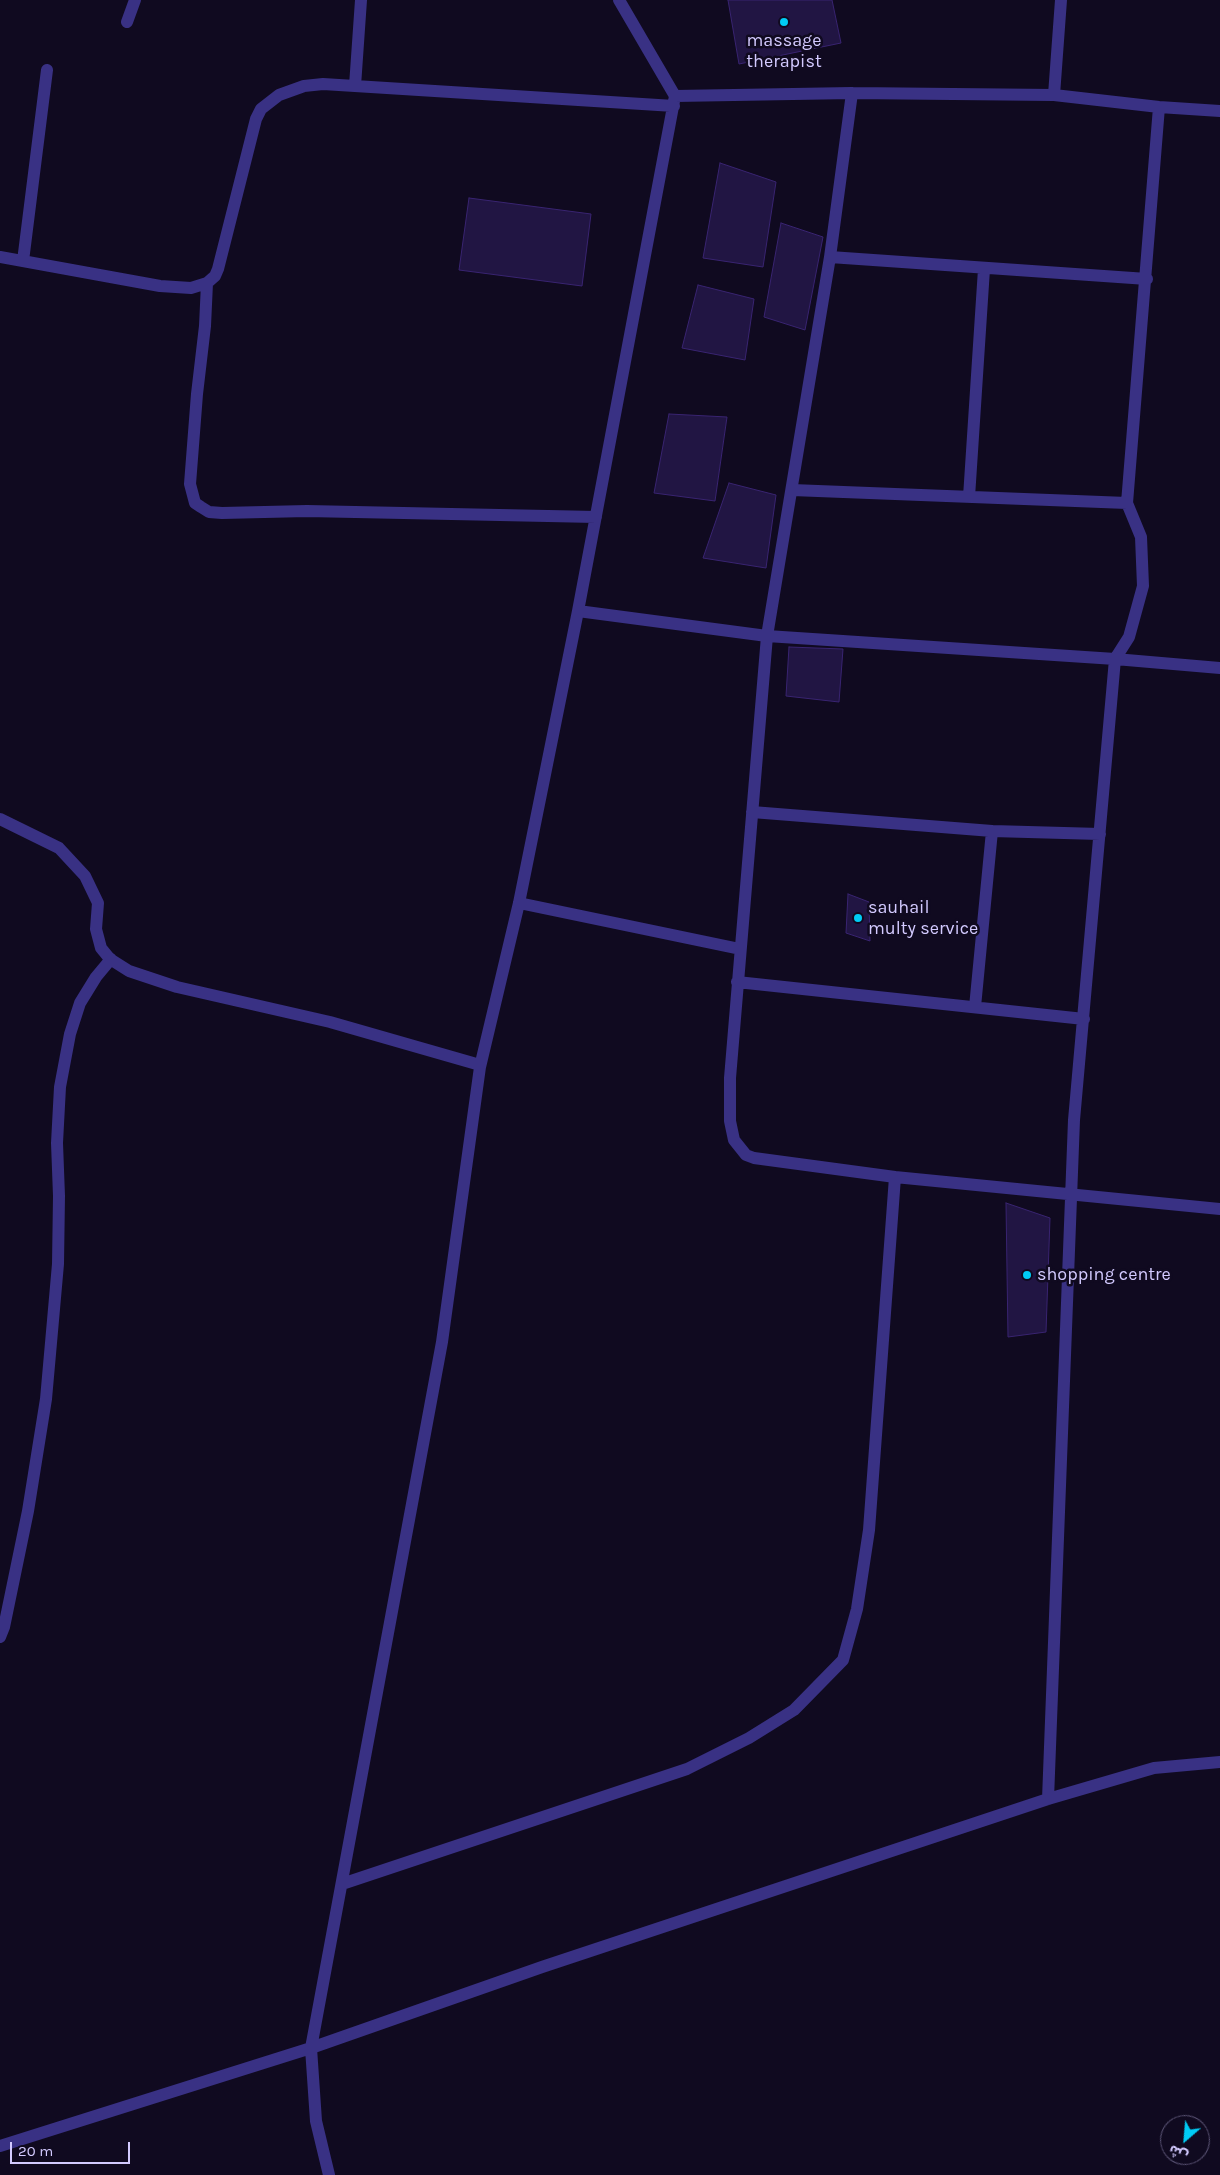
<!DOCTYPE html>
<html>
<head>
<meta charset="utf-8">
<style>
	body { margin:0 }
	#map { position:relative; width:1220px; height:2175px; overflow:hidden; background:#100a20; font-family:Karla,"Noto Sans Arabic",sans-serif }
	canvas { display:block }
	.north { position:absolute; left:1160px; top:2115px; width:50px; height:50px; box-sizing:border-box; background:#100a20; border:1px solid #5e5779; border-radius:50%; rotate:207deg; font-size:14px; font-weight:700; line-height:20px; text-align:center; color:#d3caff }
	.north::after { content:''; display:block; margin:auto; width:18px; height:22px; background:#00ccf5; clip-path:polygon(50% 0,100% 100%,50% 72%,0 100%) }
	.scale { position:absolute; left:10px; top:2142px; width:120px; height:22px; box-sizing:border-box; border:2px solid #d3caff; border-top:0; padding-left:6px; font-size:15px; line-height:18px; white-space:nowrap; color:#d3caff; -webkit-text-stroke:4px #100a20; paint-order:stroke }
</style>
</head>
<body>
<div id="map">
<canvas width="1220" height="2175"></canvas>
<div class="north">ش</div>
<div class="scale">20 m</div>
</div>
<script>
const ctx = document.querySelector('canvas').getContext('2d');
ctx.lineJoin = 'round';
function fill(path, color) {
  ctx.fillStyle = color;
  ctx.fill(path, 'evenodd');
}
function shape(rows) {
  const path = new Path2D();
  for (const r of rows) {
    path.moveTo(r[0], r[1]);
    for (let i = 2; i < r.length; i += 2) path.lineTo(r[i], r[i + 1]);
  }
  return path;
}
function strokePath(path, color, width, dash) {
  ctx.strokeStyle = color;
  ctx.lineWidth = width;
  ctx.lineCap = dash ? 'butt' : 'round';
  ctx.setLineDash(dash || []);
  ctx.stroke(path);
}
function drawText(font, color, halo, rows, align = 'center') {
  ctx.font = font + ' Karla,sans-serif';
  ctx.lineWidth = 5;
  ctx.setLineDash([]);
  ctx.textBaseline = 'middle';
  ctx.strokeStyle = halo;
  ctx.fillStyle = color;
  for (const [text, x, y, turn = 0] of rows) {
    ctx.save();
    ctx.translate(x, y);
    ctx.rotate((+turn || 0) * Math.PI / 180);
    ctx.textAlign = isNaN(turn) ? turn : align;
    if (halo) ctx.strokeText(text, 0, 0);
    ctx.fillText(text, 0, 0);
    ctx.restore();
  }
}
const building = shape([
	[728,0,832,0,841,43,739,64,728,0],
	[720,163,776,182,763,267,703,258,720,163],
	[469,198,591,214,582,286,459,270,469,198],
	[781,223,823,237,805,330,764,317,781,223],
	[698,285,754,299,745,360,682,348,698,285],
	[669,414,727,417,715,501,654,493,669,414],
	[729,483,776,495,766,568,703,558,729,483],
	[789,647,843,649,839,702,786,696,789,647],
	[848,894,869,902,870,941,846,933,848,894],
	[1006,1203,1050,1218,1046,1332,1008,1337,1006,1203]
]);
const street = shape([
	[127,22,135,0],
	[355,86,361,0],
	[852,93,830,257,767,636,730,1078,730,1121,734,1140,746,1155,754,1158,895,1177],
	[1054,95,1061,0],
	[675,96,852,93,1054,95,1159,107,1220,111],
	[0,257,160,286,191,288,207,283,215,276,218,269,256,119,261,109,279,95,304,86,323,84,674,106],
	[830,257,1147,279],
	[23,261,47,70],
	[207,283,205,326,197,394,190,484,195,503,201,507,209,512,222,513,307,511,596,517],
	[792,490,1127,503],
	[969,497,984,269],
	[578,611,767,636,1115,659,1220,668],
	[752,812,992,831,975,1007],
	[0,819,59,848,85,876,98,903,96,929,101,948,110,959,129,971,177,987,330,1022,480,1065],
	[992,831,1100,834],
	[519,903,740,949],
	[737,982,1084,1019],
	[0,1637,4,1627,28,1511,46,1399,58,1264,59,1196,57,1143,60,1087,70,1034,80,1003,96,977,111,959],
	[1048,1799,1074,1120,1115,659,1129,637,1143,586,1141,537,1127,503,1159,107],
	[342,1884,687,1769,749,1738,794,1710,843,1660,857,1609,869,1530,895,1177,1220,1209],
	[0,2146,311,2048,542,1967,1048,1799,1154,1768,1220,1762],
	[329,2175,316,2121,311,2048,442,1342,480,1067,519,903,578,611,675,96,619,0]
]);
const markers = [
	[784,22,5,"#00ccf5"],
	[858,918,5,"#00ccf5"],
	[1027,1275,5,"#00ccf5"]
];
const poiNames = [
	["massage",784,41,"center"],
	["therapist",784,62,"center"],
	["sauhail",868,908],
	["multy service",868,929],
	["shopping centre",1037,1275]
];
fill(building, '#211543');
strokePath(building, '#392471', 1);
strokePath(street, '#393184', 12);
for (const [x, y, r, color] of markers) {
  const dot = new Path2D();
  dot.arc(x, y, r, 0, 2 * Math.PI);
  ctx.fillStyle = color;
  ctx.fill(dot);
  strokePath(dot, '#100a20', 2);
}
drawText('18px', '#d3caff', '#100a20', poiNames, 'left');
</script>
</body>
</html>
